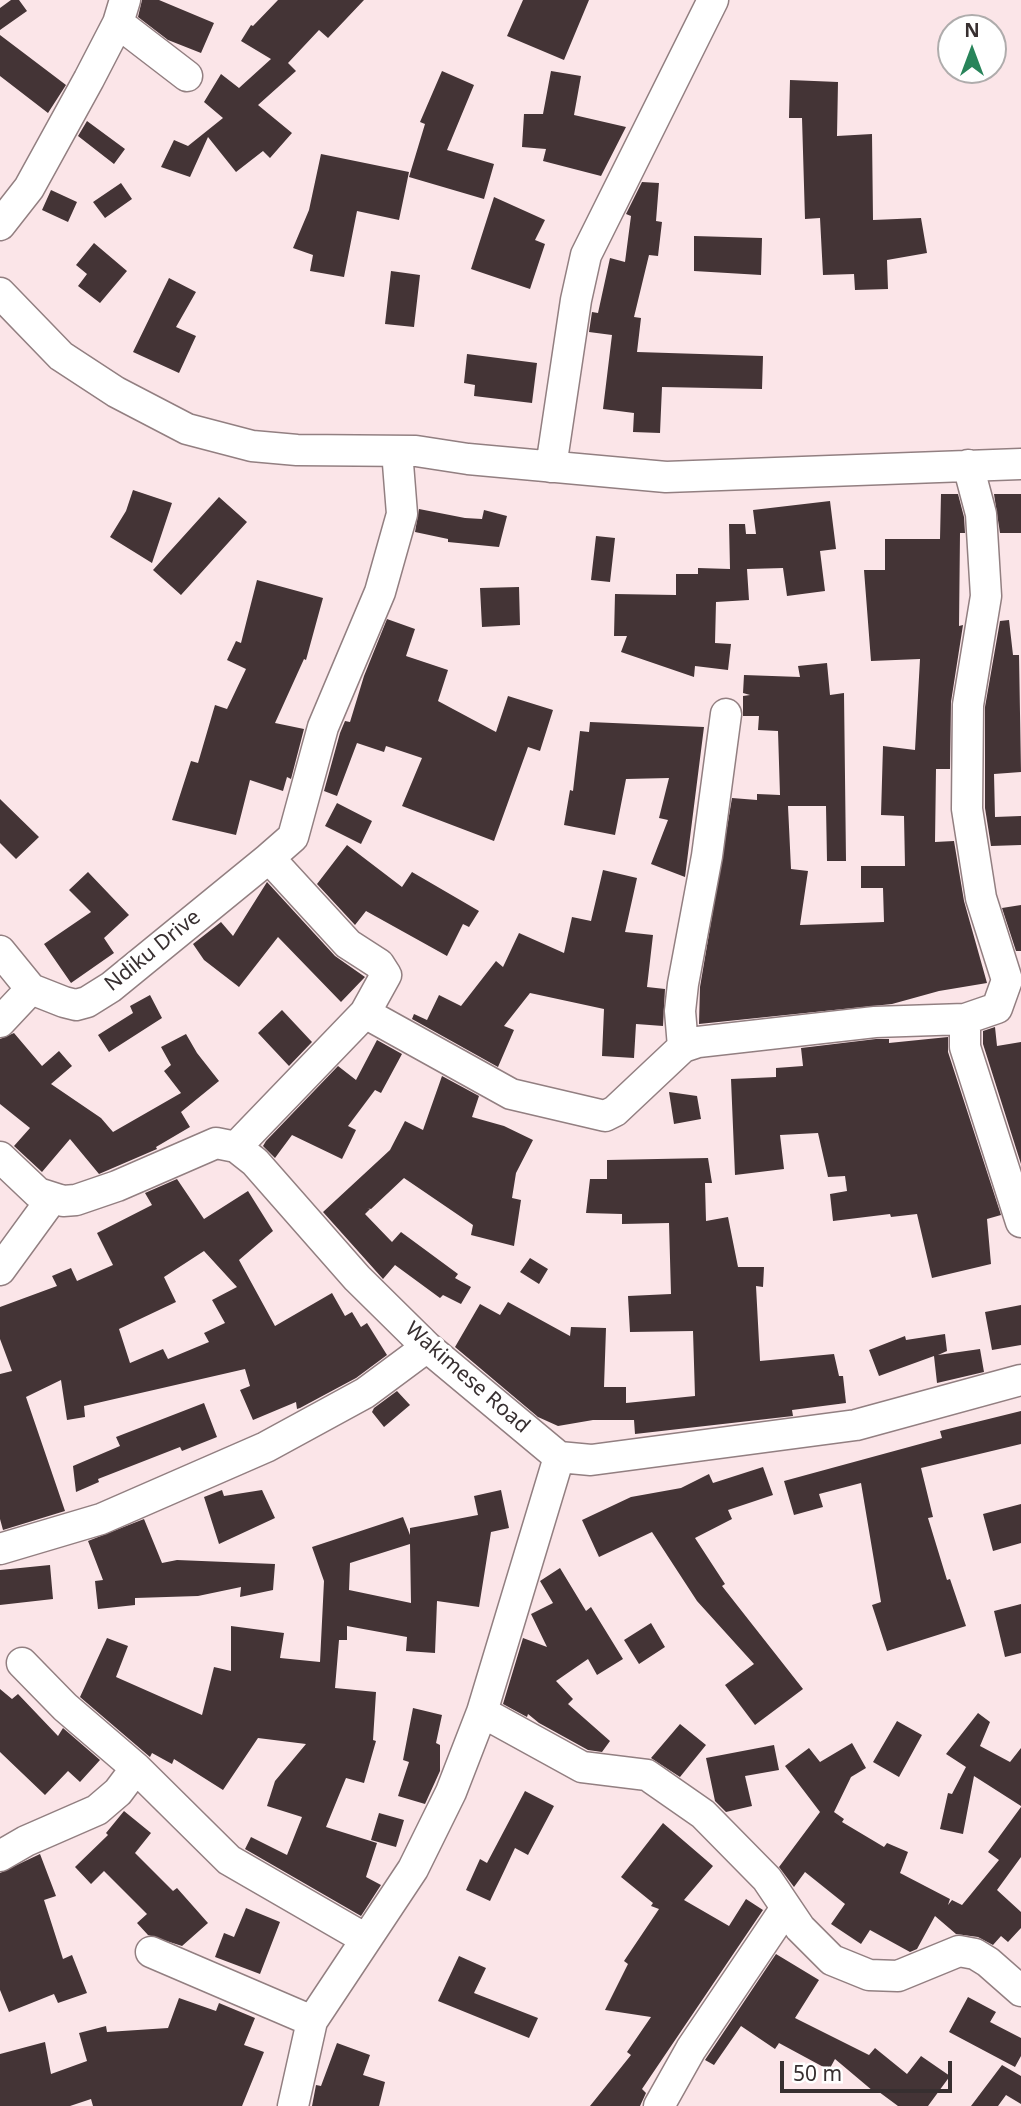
<!DOCTYPE html>
<html>
<head>
<meta charset="utf-8">
<style>
	body { margin:0 }
	#map { position:relative; width:1021px; height:2106px; overflow:hidden; background:#fbe5e8; font-family:"Noto Sans",sans-serif }
	canvas { display:block }
	.north { position:absolute; left:937px; top:14px; width:70px; height:70px; box-sizing:border-box; background:#fff; border:2px solid #afacac; border-radius:50%; rotate:0deg; font-size:19px; font-weight:700; line-height:28px; text-align:center; color:#372f30 }
	.north::after { content:''; display:block; margin:auto; width:24px; height:32px; background:#28845a; clip-path:polygon(50% 0,100% 100%,50% 72%,0 100%) }
	.scale { position:absolute; left:780px; top:2061px; width:172px; height:32px; box-sizing:border-box; border:4px solid #372f30; border-top:0; padding-left:9px; font-size:21px; line-height:24px; white-space:nowrap; color:#372f30; -webkit-text-stroke:5px #fff; paint-order:stroke }
</style>
</head>
<body>
<div id="map">
<canvas width="1021" height="2106"></canvas>
<div class="north">N</div>
<div class="scale">50 m</div>
</div>
<script>
const ctx = document.querySelector('canvas').getContext('2d');
ctx.lineJoin = 'round';
function fill(path, color) {
  ctx.fillStyle = color;
  ctx.fill(path, 'evenodd');
}
function shape(rows) {
  const path = new Path2D();
  for (const r of rows) {
    path.moveTo(r[0], r[1]);
    for (let i = 2; i < r.length; i += 2) path.lineTo(r[i], r[i + 1]);
  }
  return path;
}
function strokePath(path, color, width, dash) {
  ctx.strokeStyle = color;
  ctx.lineWidth = width;
  ctx.lineCap = dash ? 'butt' : 'round';
  ctx.setLineDash(dash || []);
  ctx.stroke(path);
}
function drawText(font, color, halo, rows, align = 'center') {
  ctx.font = font + ' "Noto Sans",sans-serif';
  ctx.lineWidth = 7;
  ctx.setLineDash([]);
  ctx.textBaseline = 'middle';
  ctx.strokeStyle = halo;
  ctx.fillStyle = color;
  for (const [text, x, y, turn = 0] of rows) {
    ctx.save();
    ctx.translate(x, y);
    ctx.rotate((+turn || 0) * Math.PI / 180);
    ctx.textAlign = isNaN(turn) ? turn : align;
    if (halo) ctx.strokeText(text, 0, 0);
    ctx.fillText(text, 0, 0);
    ctx.restore();
  }
}
const building = shape([
	[11,0,19,0,27,11,0,30,0,8],
	[142,0,159,0,214,23,201,53,168,40,138,17],
	[278,0,364,0,328,38,319,30,288,63,296,71,258,105,292,133,270,158,263,151,236,172,208,137,190,177,161,167,174,140,188,146,223,118,204,102,221,74,239,88,271,59,241,41,251,25,253,26],
	[523,0,589,0,564,60,507,36],
	[0,35,66,85,48,113,0,76],
	[442,71,474,85,447,150,494,164,484,199,409,177,425,124,420,122],
	[551,71,581,76,574,115,626,127,601,176,543,161,546,149,522,147,524,114,543,114],
	[790,80,838,82,837,136,872,134,873,220,921,218,927,253,887,260,888,289,855,290,854,274,823,275,820,218,805,219,802,118,789,118],
	[87,121,125,149,114,164,78,136],
	[321,154,409,172,399,220,357,211,344,277,310,271,313,255,293,248,309,210],
	[642,182,659,183,656,221,662,222,658,256,649,255,634,317,641,318,637,352,763,356,762,389,662,387,660,433,633,432,634,413,603,409,612,335,589,332,592,312,598,313,610,258,625,262,631,216,626,214],
	[121,183,132,199,105,218,93,202],
	[51,190,77,202,68,222,42,210],
	[494,197,545,220,535,240,545,244,530,289,471,269],
	[694,236,762,238,761,275,694,271],
	[94,243,127,271,100,303,78,286,87,274,76,265],
	[391,271,420,275,414,327,385,324],
	[169,278,196,292,176,327,196,336,179,373,133,352],
	[467,354,537,363,532,403,474,396,475,385,464,383],
	[133,490,172,503,152,563,110,537,126,511],
	[941,494,958,494,964,517,965,533,960,533,959,626,963,625,951,702,950,769,936,769,935,842,954,841,964,901,987,983,939,991,892,1004,699,1024,700,987,732,798,757,800,757,794,780,795,778,731,758,730,759,716,743,716,743,696,750,695,743,693,744,675,800,677,798,666,827,663,830,695,844,693,846,861,827,861,826,806,788,806,791,869,808,871,800,925,884,922,883,888,861,888,861,866,905,866,904,816,881,815,883,746,915,750,920,659,871,661,864,570,885,570,885,539,940,539],
	[994,494,1021,494,1021,533,1000,533],
	[219,497,247,522,181,595,153,570],
	[830,501,836,549,820,551,825,591,787,596,783,568,747,569,749,600,716,602,715,643,731,644,728,670,695,666,694,677,621,652,627,636,614,636,615,594,676,595,676,574,698,574,698,568,730,569,729,524,745,524,746,534,756,534,753,510],
	[419,509,465,518,482,519,484,510,507,516,499,547,448,542,448,539,415,532],
	[596,536,615,538,610,582,591,580],
	[257,580,323,598,306,660,304,659,275,723,304,729,291,779,287,777,283,791,250,780,236,835,172,820,191,761,198,763,215,705,227,709,246,669,227,660,236,641,241,643],
	[519,587,520,625,482,627,480,588],
	[387,619,415,629,406,656,448,670,438,701,496,732,508,696,553,710,540,751,528,747,494,841,402,806,422,758,386,746,384,752,357,743,337,796,324,791,340,733,345,721,350,722,364,676],
	[1009,620,1013,655,1019,655,1021,772,994,774,995,817,1021,816,1021,845,991,846,985,808,985,707,1000,621],
	[590,722,704,727,685,877,651,864,668,820,659,818,669,778,626,779,615,835,564,825,570,790,573,791,580,731,589,732],
	[0,799,39,837,16,859,0,843],
	[337,803,372,821,361,844,325,826],
	[347,845,402,887,412,872,479,911,469,927,463,924,447,956,366,911,355,925,317,884],
	[603,870,637,878,625,932,653,935,647,987,665,989,663,1026,636,1024,634,1058,602,1056,604,1009,530,993,504,1026,514,1030,498,1067,412,1019,414,1014,427,1020,439,995,461,1006,496,961,503,967,519,933,564,953,572,917,591,921],
	[88,872,129,915,104,938,114,953,71,983,44,944,91,912,69,890],
	[267,882,335,956,365,977,341,1002,278,937,239,987,204,960,193,944,221,922,233,936],
	[1021,905,1021,951,1016,951,1002,908],
	[150,995,162,1018,109,1052,98,1035,133,1013,130,1006],
	[282,1010,312,1042,289,1066,258,1033],
	[995,1027,997,1046,1021,1042,1021,1164,983,1044,983,1031],
	[14,1033,42,1066,59,1051,72,1066,51,1084,101,1118,113,1132,181,1093,164,1071,171,1065,161,1047,186,1034,197,1053,219,1081,181,1112,190,1127,156,1147,157,1149,99,1174,70,1139,42,1172,14,1146,30,1128,0,1104,0,1039],
	[948,1037,948,1052,1001,1215,987,1219,991,1264,932,1278,917,1214,891,1217,890,1214,833,1221,830,1194,847,1191,845,1176,828,1177,818,1133,780,1135,784,1169,735,1175,731,1079,776,1077,776,1068,803,1066,801,1048,876,1039,889,1039,889,1043],
	[377,1040,402,1054,381,1093,375,1090,348,1126,356,1130,342,1159,292,1135,275,1158,263,1146,266,1141,338,1066,356,1080],
	[442,1076,479,1096,472,1117,504,1126,533,1140,516,1173,512,1198,521,1200,514,1246,471,1235,473,1225,404,1178,371,1209,367,1208,370,1209,365,1214,392,1242,401,1232,458,1274,455,1278,471,1287,461,1304,443,1295,440,1298,395,1265,383,1279,323,1212,390,1150,405,1121,423,1130],
	[669,1092,697,1096,701,1119,674,1124],
	[708,1158,712,1183,705,1183,706,1221,728,1217,738,1267,764,1267,763,1287,756,1286,760,1361,834,1354,839,1376,843,1376,846,1403,792,1410,793,1416,635,1434,634,1420,593,1420,558,1426,538,1417,455,1347,480,1304,500,1315,508,1302,570,1336,571,1327,606,1328,604,1387,626,1387,626,1403,695,1396,693,1331,630,1332,628,1296,671,1294,669,1223,622,1224,622,1214,586,1213,590,1179,607,1179,607,1160],
	[177,1179,204,1219,248,1191,273,1231,239,1260,275,1326,332,1293,345,1316,352,1312,361,1327,367,1323,387,1355,356,1378,300,1408,297,1409,296,1402,253,1420,240,1390,250,1386,245,1369,84,1406,85,1417,67,1420,61,1380,26,1397,65,1511,3,1530,0,1519,0,1374,12,1371,0,1339,0,1307,57,1286,52,1276,71,1268,77,1281,113,1265,97,1233,152,1205,145,1193],
	[204,1251,237,1287,212,1300,225,1323,204,1333,209,1342,168,1359,163,1349,130,1363,119,1329,176,1302,164,1277],
	[530,1258,548,1269,539,1284,520,1272],
	[1021,1305,1021,1345,992,1350,985,1312],
	[945,1334,947,1351,938,1355,980,1349,984,1372,937,1383,934,1356,879,1376,869,1350,905,1336,906,1340],
	[397,1391,410,1405,384,1427,372,1412,374,1408],
	[204,1403,217,1437,182,1451,180,1447,98,1479,99,1482,76,1492,73,1466,120,1446,116,1437],
	[1021,1411,1021,1444,921,1468,933,1517,928,1518,947,1580,950,1579,966,1626,887,1651,872,1605,881,1602,861,1483,819,1494,823,1507,794,1515,784,1481,942,1438,940,1431],
	[763,1467,773,1495,728,1510,732,1519,695,1538,725,1584,722,1586,803,1689,755,1725,725,1685,754,1664,697,1601,652,1532,599,1557,582,1520,631,1497,681,1488,709,1474,713,1483],
	[222,1490,224,1496,262,1490,275,1518,219,1544,204,1497],
	[501,1490,509,1528,491,1532,479,1607,437,1601,435,1653,406,1651,407,1637,347,1626,347,1640,339,1640,335,1688,376,1692,373,1740,376,1741,364,1783,346,1778,326,1827,377,1843,366,1877,381,1885,361,1916,245,1849,251,1837,287,1855,302,1817,267,1806,275,1781,306,1744,258,1738,223,1790,174,1759,172,1764,152,1753,150,1757,80,1697,107,1638,128,1646,116,1677,202,1715,214,1667,231,1671,231,1626,284,1633,280,1658,320,1662,324,1581,312,1547,403,1517,410,1535,410,1528,478,1515,474,1496],
	[410,1544,411,1603,349,1590,350,1563],
	[1021,1504,1021,1543,993,1551,983,1514],
	[144,1519,162,1563,177,1560,275,1564,273,1590,240,1597,241,1587,198,1596,135,1598,135,1605,98,1609,95,1581,103,1580,88,1541],
	[50,1565,53,1599,0,1605,0,1570],
	[560,1568,586,1611,591,1607,623,1659,597,1675,588,1659,556,1681,573,1699,568,1704,610,1741,602,1752,588,1750,539,1723,528,1714,527,1717,503,1704,523,1638,547,1647,531,1614,553,1603,540,1581],
	[1021,1604,1021,1653,1005,1657,994,1611],
	[651,1623,665,1647,639,1664,624,1640],
	[0,1689,12,1699,18,1694,58,1736,63,1728,100,1760,80,1782,68,1771,45,1795,0,1752],
	[413,1708,442,1715,436,1743,440,1745,440,1771,425,1804,398,1796,409,1762,403,1760],
	[978,1713,990,1722,980,1746,1010,1762,1021,1748,1021,1806,974,1776,963,1834,940,1829,948,1793,952,1794,966,1767,946,1754],
	[897,1721,922,1735,899,1777,873,1762],
	[680,1724,706,1745,680,1777,651,1758],
	[852,1743,866,1768,851,1777,834,1812,844,1819,842,1822,884,1847,887,1843,908,1852,900,1873,950,1899,948,1905,952,1900,962,1905,999,1860,988,1852,1021,1807,1021,1857,997,1890,1021,1912,1021,1928,1008,1942,1001,1936,993,1945,978,1937,956,1934,935,1916,917,1949,910,1952,870,1930,861,1944,831,1924,845,1904,805,1872,794,1887,779,1867,820,1812,785,1766,809,1748,820,1762],
	[774,1745,779,1770,745,1776,752,1806,726,1812,715,1801,706,1758],
	[525,1791,554,1806,528,1855,515,1848,490,1901,466,1890,480,1859,487,1863],
	[124,1811,151,1833,135,1853,173,1891,177,1888,208,1923,182,1946,148,1935,137,1923,147,1914,104,1871,91,1884,75,1867,108,1835,106,1833],
	[379,1813,404,1820,396,1847,371,1840],
	[663,1823,713,1866,684,1900,729,1926,746,1899,763,1910,642,2089,646,2093,640,2106,590,2106,631,2055,627,2052,651,2017,605,2010,628,1964,624,1961,659,1909,651,1906,653,1903,621,1877],
	[40,1854,56,1896,44,1900,63,1959,72,1955,87,1993,58,2003,54,1994,9,2012,0,1990,0,1873],
	[246,1908,280,1922,260,1974,215,1957,224,1933,234,1937],
	[776,1954,819,1980,795,2018,869,2055,875,2048,907,2074,921,2056,950,2076,928,2106,898,2106,875,2089,873,2091,835,2059,829,2070,779,2043,775,2049,741,2026,714,2065,705,2060],
	[459,1956,486,1968,474,1993,538,2018,529,2038,438,2001],
	[968,1997,996,2012,990,2022,1021,2038,1021,2056,1015,2067,949,2032],
	[179,1998,216,2011,219,2003,255,2018,244,2045,264,2052,242,2106,93,2106,91,2099,70,2106,0,2106,0,2054,45,2042,51,2074,87,2061,79,2033,106,2026,107,2032,168,2028],
	[337,2043,370,2055,363,2075,385,2082,379,2106,312,2106,316,2085,321,2086],
	[1002,2065,1021,2076,1021,2104,1006,2095,998,2106,971,2106]
]);
const minor = shape([
	[118,23,187,76],
	[0,225,29,188,89,79,118,23,125,0],
	[0,293,61,356,116,392,187,429,252,446,297,450,416,451,468,459,666,477,1021,464],
	[551,467,576,300,586,255,713,0],
	[0,951,31,989,64,1002,76,1005,87,1002,111,987,269,858],
	[365,1013,511,1094,605,1116,615,1111,683,1047,698,1042,875,1022,965,1019,965,1047,1021,1222],
	[965,1019,997,1008,1007,980,981,898,967,809,968,705,986,596,981,514,968,465],
	[0,1022,31,989],
	[683,1047,680,1011,683,984,707,856,726,714],
	[236,1147,365,1013,386,975,379,964,348,944,269,858,293,837,323,727,380,592,402,514,397,451],
	[0,1157,38,1193,63,1201,76,1200,117,1186,216,1143,236,1147,255,1162,357,1278,427,1347,559,1457,591,1460,856,1425,1021,1380],
	[0,1270,51,1200],
	[0,1549,101,1519,266,1447,365,1393,427,1347],
	[22,1663,65,1707,136,1768,229,1860,364,1938],
	[482,1712,582,1767,647,1775,703,1814,767,1879,800,1928,832,1960,869,1975,898,1976,959,1951,975,1954,988,1962,1021,1991],
	[0,1856,26,1841,97,1810,118,1792,136,1768],
	[151,1952,312,2021],
	[293,2106,312,2021,413,1869,451,1792,482,1712,559,1457],
	[659,2106,691,2049,786,1908]
]);
const streetNames = [
	["Ndiku Drive",153,951,-39],
	["Wakimese Road",467,1378,41]
];
fill(building, '#443436');
strokePath(minor, '#927f81', 33);
strokePath(minor, '#fff', 30);
drawText('21px', '#372f30', '#fff', streetNames);
</script>
</body>
</html>
